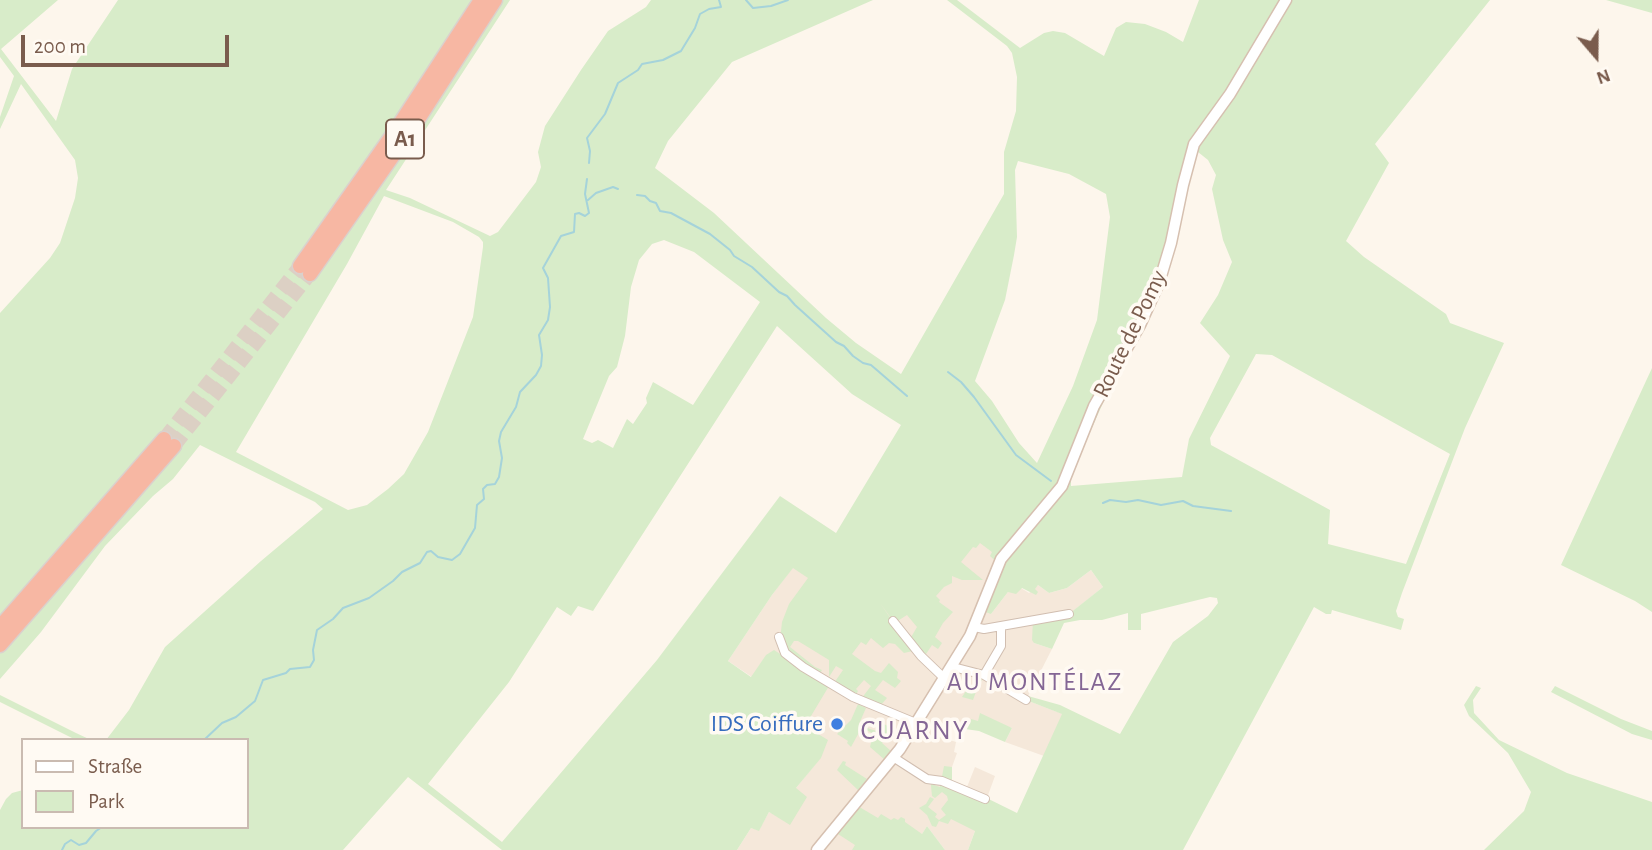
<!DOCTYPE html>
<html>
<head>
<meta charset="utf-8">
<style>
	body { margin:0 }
	#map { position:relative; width:1652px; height:850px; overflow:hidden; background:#fdf6ec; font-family:"Alegreya Sans",sans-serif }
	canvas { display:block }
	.legend { position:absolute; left:21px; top:738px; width:228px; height:91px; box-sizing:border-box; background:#fffaf3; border:2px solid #cabbb1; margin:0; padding:9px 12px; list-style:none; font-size:21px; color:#7a5c4d }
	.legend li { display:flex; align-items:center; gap:14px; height:35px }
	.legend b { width:35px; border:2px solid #cabbb1 }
	.north { position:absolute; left:1561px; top:21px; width:70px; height:70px; -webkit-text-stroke:5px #fffaf3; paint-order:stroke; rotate:160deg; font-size:19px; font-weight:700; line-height:28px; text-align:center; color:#7a5c4d }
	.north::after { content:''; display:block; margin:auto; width:24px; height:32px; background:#7a5c4d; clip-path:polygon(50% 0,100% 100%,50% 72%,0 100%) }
	.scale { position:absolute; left:21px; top:35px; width:208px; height:32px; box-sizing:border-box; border:4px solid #7a5c4d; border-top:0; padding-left:9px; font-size:21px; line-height:24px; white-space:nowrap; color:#7a5c4d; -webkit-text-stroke:5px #fffaf3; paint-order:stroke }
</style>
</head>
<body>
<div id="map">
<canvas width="1652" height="850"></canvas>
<ul class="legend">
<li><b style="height:9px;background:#fff"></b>Straße</li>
<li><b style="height:19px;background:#d8ecc9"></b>Park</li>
</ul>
<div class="north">N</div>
<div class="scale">200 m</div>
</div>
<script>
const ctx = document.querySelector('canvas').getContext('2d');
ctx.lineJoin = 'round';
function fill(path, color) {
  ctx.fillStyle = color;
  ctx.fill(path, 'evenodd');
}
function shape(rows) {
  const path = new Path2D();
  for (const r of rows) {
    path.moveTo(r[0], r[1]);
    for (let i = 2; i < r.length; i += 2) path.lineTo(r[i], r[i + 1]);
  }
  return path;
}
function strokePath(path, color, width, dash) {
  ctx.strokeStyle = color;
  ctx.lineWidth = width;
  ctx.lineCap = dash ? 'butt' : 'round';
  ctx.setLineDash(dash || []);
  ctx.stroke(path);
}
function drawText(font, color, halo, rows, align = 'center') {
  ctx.font = font + ' "Alegreya Sans",sans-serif';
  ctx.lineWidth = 7;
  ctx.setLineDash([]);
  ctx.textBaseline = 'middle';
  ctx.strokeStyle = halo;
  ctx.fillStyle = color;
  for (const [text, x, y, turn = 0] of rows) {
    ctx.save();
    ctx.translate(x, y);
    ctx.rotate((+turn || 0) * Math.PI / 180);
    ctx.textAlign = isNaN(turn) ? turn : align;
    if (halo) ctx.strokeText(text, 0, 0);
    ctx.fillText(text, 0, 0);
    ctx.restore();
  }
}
const residential = shape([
	[979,531,1016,540,991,614,1008,592,1014,592,1021,588,1029,593,1038,585,1049,593,1067,588,1091,570,1103,587,1034,643,1052,649,1026,700,1063,714,1044,756,1005,742,1012,728,978,721,964,725,965,729,943,725,937,736,956,742,954,752,957,753,952,767,952,781,967,787,975,767,995,776,968,850,945,850,927,826,912,850,737,850,751,828,759,830,769,812,779,817,796,788,821,757,766,656,752,677,728,661,772,595,793,567]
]);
const green = shape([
	[0,0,58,0,1,49,56,121,72,69,118,0,510,0,386,190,410,198,490,236,498,232,536,182,541,167,538,152,545,126,581,70,608,31,646,7,651,0,873,0,732,62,668,141,655,168,714,213,826,318,856,343,901,374,1004,194,1004,152,1016,111,1017,77,1012,53,1007,46,947,0,957,0,1020,48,1044,33,1053,31,1065,33,1104,56,1116,28,1126,22,1145,24,1166,32,1183,42,1199,0,1490,0,1375,144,1389,163,1346,241,1364,257,1446,314,1450,323,1504,343,1465,428,1402,593,1396,611,1398,617,1404,619,1401,630,1332,610,1331,614,1326,614,1314,607,1183,850,968,850,975,831,951,819,948,824,939,821,936,827,932,826,927,815,919,808,926,804,930,797,934,799,928,807,937,814,935,817,939,820,946,815,941,809,948,800,947,796,942,792,935,798,932,796,931,786,931,784,940,787,944,766,952,767,952,781,1017,813,1062,714,1026,700,1028,696,1060,705,1120,734,1173,642,1208,616,1218,603,1217,598,1210,597,1141,614,1141,630,1128,630,1128,613,1102,620,1080,620,1064,623,1052,649,1034,643,1032,640,1033,620,1069,614,1103,587,1091,570,1067,588,1049,593,1038,585,1035,589,1038,592,1036,595,1022,588,1016,594,1008,592,991,614,980,610,999,564,990,556,992,552,980,543,976,548,973,547,961,562,983,580,962,580,952,576,952,583,944,587,936,596,940,600,939,602,953,612,943,623,935,637,942,643,938,649,932,645,924,657,910,639,917,627,907,615,896,622,893,621,880,603,913,651,904,653,895,644,889,643,883,648,871,638,866,645,861,642,852,654,875,671,881,673,889,663,898,672,897,678,901,681,895,688,883,680,875,690,887,698,880,706,861,699,871,686,864,680,856,689,858,691,855,696,834,683,843,670,836,666,829,677,829,660,798,641,794,641,790,647,815,667,822,670,818,677,785,653,780,640,782,622,789,604,808,578,793,568,772,595,728,661,751,677,766,655,774,650,829,686,805,726,828,740,821,758,796,788,807,797,790,825,769,812,759,831,751,828,737,850,502,850,408,777,343,850,0,850,0,810,6,799,12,793,23,790,23,827,247,827,247,740,106,740,129,710,165,647,261,561,323,509,315,502,200,445,173,479,153,496,105,546,41,632,0,679,0,313,50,258,60,243,75,198,78,178,75,160,21,84,0,129,0,117,14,76,0,57],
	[1198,152,1208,160,1216,175,1212,189,1223,240,1232,262,1218,295,1200,323,1230,356,1189,439,1182,477,1071,486,1071,478,1082,450,1178,235,1194,158],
	[1018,161,1069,174,1106,194,1110,217,1097,320,1073,386,1037,463,1019,443,992,401,975,381,1005,300,1014,255,1017,237,1015,170],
	[384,196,453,222,479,237,483,242,483,247,473,317,428,432,404,474,388,489,367,505,348,510,236,452,347,264],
	[664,240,694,252,760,302,693,405,653,382,646,398,647,403,633,424,627,419,613,448,598,440,592,443,583,439,609,376,617,367,625,336,631,287,639,260,652,244],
	[777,326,852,394,901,425,836,533,780,496,657,660,502,842,428,784,509,682,557,607,571,616,578,606,593,611],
	[1256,354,1272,355,1450,454,1406,564,1328,544,1330,510,1211,445,1210,438],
	[1606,0,1652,0,1652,13],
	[1652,368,1652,612,1635,601,1561,565],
	[973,675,985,676,976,688,977,689,973,700,962,697,966,691,959,687,962,681,973,687,975,677],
	[1476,686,1481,688,1473,700,1474,713,1499,740,1567,773,1652,802,1652,850,1484,850,1524,811,1531,792,1508,753,1469,716,1464,705],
	[1555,686,1621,719,1652,731,1652,740,1632,734,1551,692],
	[0,695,76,733,91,740,76,740,0,702],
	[858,704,866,708,859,724,870,729,877,731,882,723,901,733,907,723,909,725,899,742,888,735,882,743,892,752,885,760,870,747,873,734,862,727,851,747,847,743,848,741,837,734,851,720],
	[980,713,1012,728,1005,742,979,731,965,729,965,724,970,724,971,719,978,721],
	[843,761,846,762,845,765,867,779,858,790,837,770],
	[856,805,878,818,881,814,891,820,894,818,898,820,901,817,905,819,905,822,922,834,927,826,945,850,852,850,855,845,838,834,832,842,828,839]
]);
const stream = shape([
	[746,0,753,8,771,6,788,0],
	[589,163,590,151,587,138,605,114,618,83,638,70,642,64,663,60,681,51,695,28,700,14,709,9,721,7,719,0],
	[637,195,645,196,650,201,656,203,660,211,671,213,710,234,730,250,734,256,752,267,779,292,787,296,795,305,836,342,844,346,853,356,863,363,871,365,907,396],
	[588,200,596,193,613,187,618,189],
	[948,372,961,382,974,397,1016,455,1051,481],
	[1103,503,1110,500,1126,502,1138,500,1161,505,1183,501,1193,506,1231,511],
	[204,740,222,723,236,717,255,701,263,680,286,673,290,669,310,667,314,660,313,650,317,630,333,619,343,608,369,598,393,581,402,572,420,563,427,552,431,551,438,557,452,560,460,554,475,528,477,505,484,499,483,489,487,485,495,484,499,477,502,458,499,441,501,432,516,407,520,392,536,375,541,366,542,355,539,335,548,320,550,307,548,278,543,268,561,236,574,232,575,214,579,213,585,216,589,213,585,194,587,179],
	[62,850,65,844,71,840,79,845,86,843,96,831,102,827]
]);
const highwayTunnel = shape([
	[164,439,300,266],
	[174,446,310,274]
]);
const street = shape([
	[893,621,921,656,944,678],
	[974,627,984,629,1069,614],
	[779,637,785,653,803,667,853,697,916,723],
	[953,667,984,675,1001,646,1001,626],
	[984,675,1026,700],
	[893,757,927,779,942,781,985,799]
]);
const secondary = shape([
	[817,850,900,749,970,636,1001,559,1062,486,1094,406,1140,325,1159,283,1171,243,1183,185,1194,144,1230,94,1286,0]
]);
const highway = shape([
	[300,266,394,133,481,0],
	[310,274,415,124,495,0],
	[0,627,164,439],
	[0,645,174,446]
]);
const markers = [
	[837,724,7,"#3f7fe0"]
];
const shields = [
	[405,139,38]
];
const shieldNames = [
	["A1",405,139]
];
const streetNames = [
	["Route de Pomy",1130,334,-64]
];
const shopNames = [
	["IDS Coiffure",823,724]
];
const neighbourhoodNames = [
	["AU MONTÉLAZ",1035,682]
];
const quarterNames = [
	["CUARNY",915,731]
];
fill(residential, '#f5e8da');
fill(green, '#d8ecc9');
strokePath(stream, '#a5d3da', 2);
strokePath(highwayTunnel, '#dcd0c4', 14, [14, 7]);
strokePath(street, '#d1beb0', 10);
strokePath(secondary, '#d6c0b0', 13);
strokePath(highway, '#dad1cd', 17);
strokePath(street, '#fff', 8);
strokePath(secondary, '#fff', 10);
strokePath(highway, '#f7b7a3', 14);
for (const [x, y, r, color] of markers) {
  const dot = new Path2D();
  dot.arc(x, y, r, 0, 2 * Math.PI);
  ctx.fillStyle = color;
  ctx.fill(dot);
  strokePath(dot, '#fffaf3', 2.5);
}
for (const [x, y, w] of shields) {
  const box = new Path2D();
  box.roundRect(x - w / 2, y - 19.5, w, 39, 5);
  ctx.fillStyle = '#fffaf3';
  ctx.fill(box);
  strokePath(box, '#7a5c4d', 2);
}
drawText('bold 23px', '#7a5c4d', null, shieldNames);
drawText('24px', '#7a5c4d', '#fffaf3', streetNames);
drawText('24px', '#366cbe', '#fffaf3', shopNames, 'right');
ctx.letterSpacing = '2px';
drawText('26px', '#846695', '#fffaf3', neighbourhoodNames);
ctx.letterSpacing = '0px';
ctx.letterSpacing = '2px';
drawText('28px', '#846695', '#fffaf3', quarterNames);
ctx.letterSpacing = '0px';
</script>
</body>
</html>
